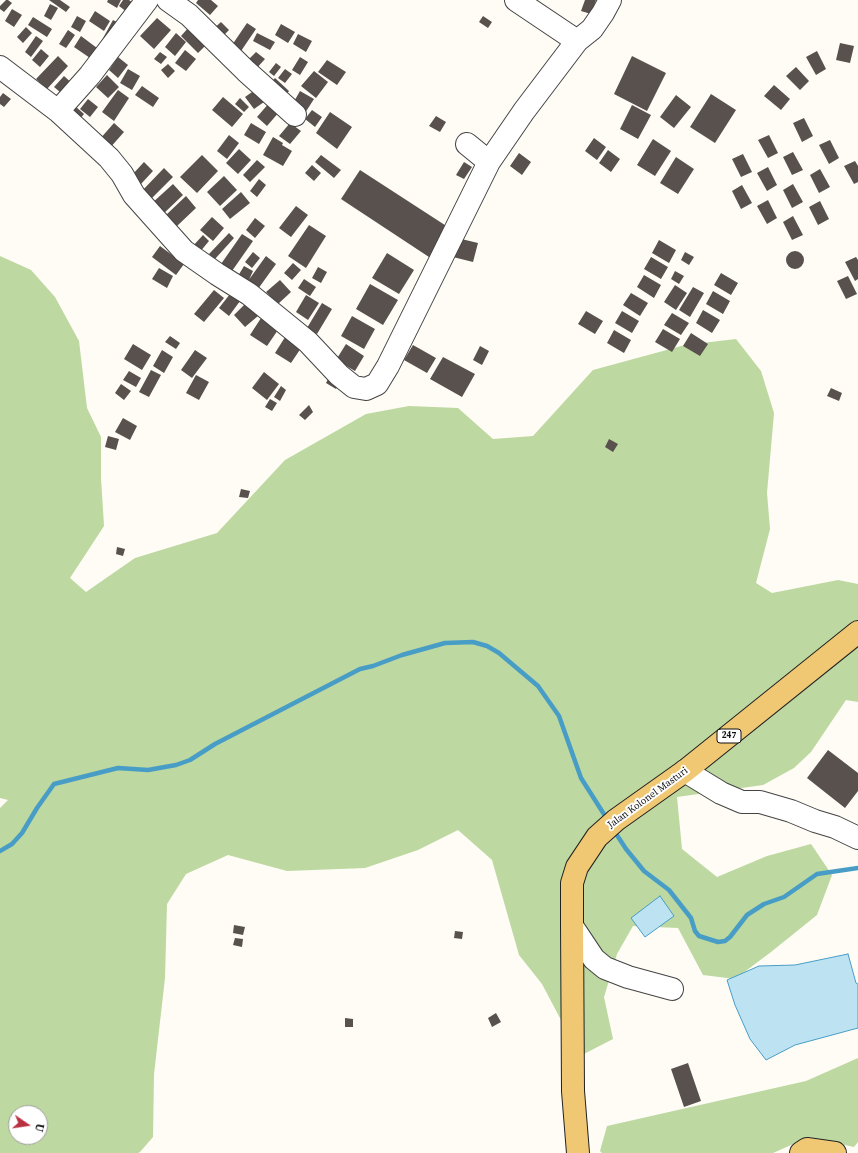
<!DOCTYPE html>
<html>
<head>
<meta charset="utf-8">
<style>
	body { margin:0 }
	#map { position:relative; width:858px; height:1153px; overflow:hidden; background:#fefcf5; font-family:"Source Serif 4",serif }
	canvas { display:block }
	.north { position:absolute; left:8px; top:1105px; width:40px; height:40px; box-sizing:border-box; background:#fff; border:1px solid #a0a0a0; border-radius:50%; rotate:103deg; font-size:11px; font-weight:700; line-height:16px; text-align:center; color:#111 }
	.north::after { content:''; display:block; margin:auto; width:14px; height:18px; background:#ba3041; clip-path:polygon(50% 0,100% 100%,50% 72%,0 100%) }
</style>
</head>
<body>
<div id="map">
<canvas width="858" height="1153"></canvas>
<div class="north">U</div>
</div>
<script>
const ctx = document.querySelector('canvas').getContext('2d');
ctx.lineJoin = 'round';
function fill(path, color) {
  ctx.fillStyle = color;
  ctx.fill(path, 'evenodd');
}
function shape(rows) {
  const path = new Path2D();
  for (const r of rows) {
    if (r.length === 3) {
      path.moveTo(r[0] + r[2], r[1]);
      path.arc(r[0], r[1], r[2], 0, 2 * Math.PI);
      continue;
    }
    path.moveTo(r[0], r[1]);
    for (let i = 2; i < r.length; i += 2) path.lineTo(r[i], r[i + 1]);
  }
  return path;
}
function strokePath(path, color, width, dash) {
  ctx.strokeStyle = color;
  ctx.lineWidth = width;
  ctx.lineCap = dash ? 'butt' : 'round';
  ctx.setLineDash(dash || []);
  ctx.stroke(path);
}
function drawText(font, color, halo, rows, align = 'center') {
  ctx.font = font + ' "Source Serif 4",serif';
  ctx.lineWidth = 4;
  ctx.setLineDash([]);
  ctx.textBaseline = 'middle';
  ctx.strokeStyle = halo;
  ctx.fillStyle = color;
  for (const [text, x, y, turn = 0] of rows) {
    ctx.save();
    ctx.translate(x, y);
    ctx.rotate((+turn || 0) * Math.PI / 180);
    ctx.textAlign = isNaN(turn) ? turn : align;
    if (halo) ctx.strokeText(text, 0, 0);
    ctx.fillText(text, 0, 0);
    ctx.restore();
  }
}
const forest = shape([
	[0,256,31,270,55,297,79,341,87,408,101,437,101,478,104,526,70,578,86,592,135,558,217,533,285,460,366,414,409,406,458,408,493,439,533,436,593,370,685,345,736,339,761,371,774,413,767,493,770,529,756,583,772,593,838,580,858,584,858,702,846,700,811,752,794,768,763,785,677,797,682,849,717,877,767,856,811,844,832,875,817,915,771,952,735,979,703,975,678,928,633,926,617,954,604,997,613,1039,580,1056,542,984,519,955,492,860,458,830,418,850,365,868,287,871,228,855,186,874,167,904,165,978,154,1074,153,1137,140,1152,138,1153,0,1153,0,808,8,800,0,798],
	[16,1113,40,1113,40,1137,16,1137],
	[858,1058,858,1142,854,1147,809,1137,773,1153,602,1153,600,1151,607,1126,806,1081]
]);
const water = shape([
	[660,896,674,916,645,937,631,918,660,896],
	[848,954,856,983,858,984,858,1028,795,1045,766,1060,750,1039,735,1005,727,980,759,966,795,965,848,954]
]);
const stream = shape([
	[613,829,626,849,644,871,669,890,691,918,695,931,699,936,718,942,725,941,730,937,747,915,764,904,784,897,817,874,858,868],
	[0,851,12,844,22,833,37,808,54,784,118,768,148,770,176,765,190,760,215,744,360,669,373,666,402,655,445,643,473,642,487,646,499,653,538,686,559,716,581,778,607,819]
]);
const building = shape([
	[6,0,8,0,12,3,4,12,0,9,0,6],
	[49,0,60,0,70,7,66,12],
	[108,0,121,0,117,8,107,2],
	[123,0,129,0,137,6,131,15,119,6],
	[198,0,211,0,218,6,210,15,196,3],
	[585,0,596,0,591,14,581,11],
	[50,4,58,8,51,20,44,16],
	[12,9,22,15,14,27,5,21],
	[95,11,110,21,104,31,89,21],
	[77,16,86,21,80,32,71,27],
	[483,16,492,22,488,28,479,22],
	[33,17,52,29,47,37,28,25],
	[157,18,171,30,154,49,140,36],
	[113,20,119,23,108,43,102,40],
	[221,22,229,30,219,40,211,31],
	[247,23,256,29,239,54,230,48],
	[281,24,295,32,288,43,275,35],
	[26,27,32,33,23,43,17,37],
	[189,27,207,44,198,53,181,36],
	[68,30,75,35,66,48,59,44],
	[176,33,186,42,175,56,165,47],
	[257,33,275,42,270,50,253,41],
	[298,34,312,41,306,52,293,44],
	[36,36,43,41,31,57,25,52],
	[81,36,97,48,90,58,74,47],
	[840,43,854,46,850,63,836,60],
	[41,49,49,56,40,67,32,60],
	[185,50,196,59,186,71,175,63],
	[817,51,826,69,816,75,806,57],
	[160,52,167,57,161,64,154,59],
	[256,52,265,59,255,70,246,62],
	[58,56,68,66,47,89,36,79],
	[632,56,666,73,647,111,614,94],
	[118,57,128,65,118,78,109,70],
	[300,57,308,62,300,75,292,70],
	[327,60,346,72,337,85,318,72],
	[276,63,281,67,274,76,269,72],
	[168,64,175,71,168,78,161,70],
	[796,67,809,81,800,90,786,76],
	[128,69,140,76,132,90,120,83],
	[285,69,292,74,285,83,278,78],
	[314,71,328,82,316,98,301,86],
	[107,75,119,87,108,98,96,87],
	[64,76,75,86,66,97,54,87],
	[275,78,289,91,283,99,268,86],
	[774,85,790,99,781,110,764,96],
	[142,86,159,98,153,107,135,95],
	[118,90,129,98,114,121,102,112],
	[255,90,264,102,254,109,245,97],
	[300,91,314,99,305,113,292,105],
	[3,93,11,99,4,107,0,104,0,97],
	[711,94,736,110,715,143,690,127],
	[676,95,691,107,674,128,660,117],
	[223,97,243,114,232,127,212,110],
	[240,98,249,107,244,112,235,104],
	[88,99,98,107,90,117,80,109],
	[270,102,280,111,267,126,257,117],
	[632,105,651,115,638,139,620,129],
	[75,106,84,114,76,124,67,116],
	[312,110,322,117,315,127,305,119],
	[330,112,352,127,337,149,316,133],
	[436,116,446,122,440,132,429,126],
	[804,118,813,136,802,142,793,123],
	[114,123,124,132,109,149,99,140],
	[251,123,266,132,259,144,244,135],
	[290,123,301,131,290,144,279,136],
	[229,135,239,143,227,159,217,151],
	[769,135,778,153,768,158,758,140],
	[273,137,283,143,282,145,292,151,283,166,263,155],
	[594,138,606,147,597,160,585,151],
	[653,139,671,151,655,176,637,165],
	[830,140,839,158,829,164,819,145],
	[239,149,251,160,238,174,226,163],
	[608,150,620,159,611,172,599,163],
	[793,152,803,170,792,175,783,157],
	[519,153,531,162,522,175,510,166],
	[743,154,752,172,741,177,732,159],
	[202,155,218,171,197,193,180,177],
	[321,155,341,170,334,178,315,162],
	[676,157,694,169,678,194,660,183],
	[257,160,265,167,250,182,243,175],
	[855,161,858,166,858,182,854,184,844,166],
	[144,162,153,171,141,184,132,175],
	[464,162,472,167,464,179,456,175],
	[312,165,321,173,314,181,305,173],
	[768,167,777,185,767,191,757,173],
	[164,168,173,177,148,202,139,194],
	[820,169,830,187,819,193,810,175],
	[360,170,451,229,432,259,341,199],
	[224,176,237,190,220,206,207,192],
	[259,179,266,185,257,197,250,191],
	[173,184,183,195,161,216,151,204],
	[793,184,803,202,792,208,783,190],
	[742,185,752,203,741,209,732,191],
	[241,192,250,203,230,219,222,209],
	[186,196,196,208,177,226,166,215],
	[768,200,777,218,767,224,757,206],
	[820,201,829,219,818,225,809,207],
	[296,206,308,215,291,237,279,228],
	[793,216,803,235,792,240,783,222],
	[212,217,224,228,213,241,200,230],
	[255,218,265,226,255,238,246,230],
	[309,225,326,236,306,268,288,256],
	[229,233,234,238,215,259,209,254],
	[242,234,253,241,232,271,221,264],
	[203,235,209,241,199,253,192,247],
	[453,237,478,243,473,262,449,256],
	[659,240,676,250,669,263,652,253],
	[160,246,184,264,176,275,152,257],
	[795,260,9],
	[253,252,260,258,252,268,245,262],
	[685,252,694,257,689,265,681,260],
	[387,253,414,270,399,294,372,278],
	[266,256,276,264,258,289,248,281],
	[651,257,668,267,661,279,644,269],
	[856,257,858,260,858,279,855,281,845,262],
	[293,263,301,270,292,280,284,273],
	[244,266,253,271,248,282,238,276],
	[318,267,327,272,321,283,312,278],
	[159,268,173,276,167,288,152,279],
	[675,271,684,276,679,284,671,279],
	[721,273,738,283,731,295,714,285],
	[644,275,661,285,654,298,637,287],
	[848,276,857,294,846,299,837,281],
	[304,279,316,287,310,296,298,288],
	[280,280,291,292,278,304,266,292],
	[370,284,398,300,383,325,356,309],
	[675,285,687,293,676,310,664,302],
	[693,287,704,293,690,317,679,310],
	[234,289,243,297,229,316,219,308],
	[214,290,224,298,204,322,194,314],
	[713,291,730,301,723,314,706,304],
	[631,293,648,303,640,316,623,305],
	[306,295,319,303,308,320,296,312],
	[246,303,258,316,245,327,234,315],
	[322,303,332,309,317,334,307,328],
	[703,310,720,320,712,333,696,323],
	[586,311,603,321,595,334,578,324],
	[622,311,639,321,632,333,615,323],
	[672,313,689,323,681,335,664,325],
	[263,315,280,327,267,346,250,335],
	[352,316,375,329,364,349,341,336],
	[663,329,680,339,672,352,655,342],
	[614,330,631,340,624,353,607,343],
	[691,333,708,344,700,356,683,346],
	[287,334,303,345,291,363,275,353],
	[170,336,180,343,176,349,165,342],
	[133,344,151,355,142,370,124,359],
	[346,344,364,356,355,371,336,360],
	[413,345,436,358,427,373,404,360],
	[480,346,489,351,482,365,473,360],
	[162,350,173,357,164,373,153,366],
	[195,350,207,358,192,378,181,370],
	[443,357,475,374,462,397,430,379],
	[151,370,161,375,149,397,139,392],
	[129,371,141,378,136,387,123,380],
	[264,372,279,384,267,400,252,388],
	[331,373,341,379,336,389,326,383],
	[196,375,209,382,199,400,186,393],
	[121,384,131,391,124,400,115,393],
	[281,386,286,390,280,401,274,397],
	[831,388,842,393,839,401,827,396],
	[270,399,277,403,272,411,265,407],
	[309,405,313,412,305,420,299,415],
	[123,418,137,426,130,440,115,432],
	[108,436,119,439,116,450,105,447],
	[609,439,618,444,613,452,605,447],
	[241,489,250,491,248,498,239,497],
	[117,547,125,549,123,556,116,554],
	[828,750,858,773,858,791,845,808,807,778],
	[234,925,245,927,243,935,233,933],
	[455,931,463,932,462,939,454,938],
	[235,938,243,939,242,947,233,945],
	[496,1013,501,1022,492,1027,488,1018],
	[345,1018,353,1019,353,1027,345,1027],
	[688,1063,701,1101,684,1107,671,1069]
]);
const minor = shape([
	[168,0,189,15,246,71,295,115],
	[516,0,577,41],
	[0,67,58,111,109,158,122,174,134,195,184,251,217,274,249,294,308,342,339,375,354,387,366,389,377,384,388,366,489,162,524,111,577,41,592,29,603,13,610,0],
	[58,111,90,75,147,0],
	[467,144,489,162],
	[685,771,721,793,742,802,760,802,791,811,815,821,835,827,858,838],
	[572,926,594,959,605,968,628,977,672,989]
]);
const major = shape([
	[578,1153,573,1091,572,926,572,883,577,867,597,837,616,820,685,771,858,632],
	[801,1153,807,1149,835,1153]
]);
const shields = [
	[729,736,24]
];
const shieldNames = [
	["247",729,736]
];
const streetNames = [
	["Jalan Kolonel Masturi",648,798,-36]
];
fill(forest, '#bdd8a0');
fill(water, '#bde3f3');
strokePath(water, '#489dc6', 1);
strokePath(stream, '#489dc6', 4.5);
fill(building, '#59514e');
strokePath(minor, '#444', 24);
strokePath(major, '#222', 24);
strokePath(minor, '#fff', 22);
strokePath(major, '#f0c874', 22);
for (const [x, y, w] of shields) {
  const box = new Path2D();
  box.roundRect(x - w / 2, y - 7, w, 14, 3);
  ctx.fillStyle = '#fff';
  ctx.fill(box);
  strokePath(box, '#111', 1);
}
drawText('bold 9px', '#111', null, shieldNames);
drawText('10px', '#111', '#fff', streetNames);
</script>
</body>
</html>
